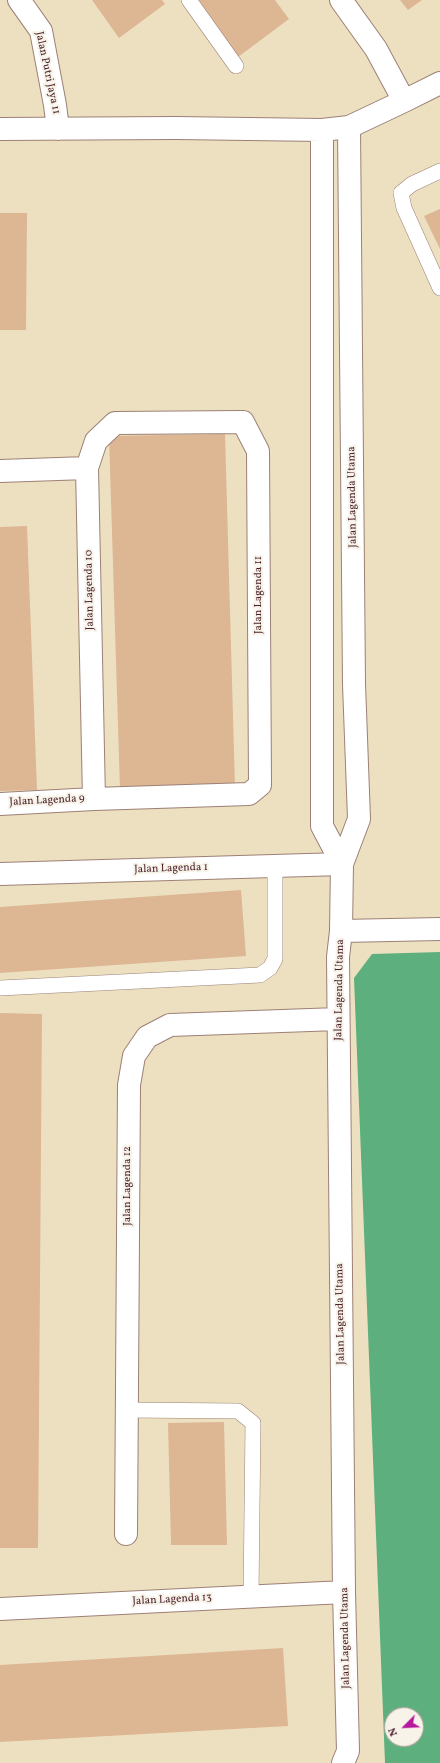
<!DOCTYPE html>
<html>
<head>
<meta charset="utf-8">
<style>
	body { margin:0 }
	#map { position:relative; width:440px; height:1763px; overflow:hidden; background:#ede0c0; font-family:Vollkorn,serif }
	canvas { display:block }
	.north { position:absolute; left:384px; top:1707px; width:40px; height:40px; box-sizing:border-box; background:#f7f3e8; border:1px solid #b29e9c; border-radius:50%; rotate:246deg; font-size:11px; font-weight:700; line-height:16px; text-align:center; color:#4a1f2b }
	.north::after { content:''; display:block; margin:auto; width:14px; height:18px; background:#b5179e; clip-path:polygon(50% 0,100% 100%,50% 72%,0 100%) }
</style>
</head>
<body>
<div id="map">
<canvas width="440" height="1763"></canvas>
<div class="north">N</div>
</div>
<script>
const ctx = document.querySelector('canvas').getContext('2d');
ctx.lineJoin = 'round';
function fill(path, color) {
  ctx.fillStyle = color;
  ctx.fill(path, 'evenodd');
}
function shape(rows) {
  const path = new Path2D();
  for (const r of rows) {
    path.moveTo(r[0], r[1]);
    for (let i = 2; i < r.length; i += 2) path.lineTo(r[i], r[i + 1]);
  }
  return path;
}
function strokePath(path, color, width, dash) {
  ctx.strokeStyle = color;
  ctx.lineWidth = width;
  ctx.lineCap = dash ? 'butt' : 'round';
  ctx.setLineDash(dash || []);
  ctx.stroke(path);
}
function drawText(font, color, halo, rows, align = 'center') {
  ctx.font = font + ' Vollkorn,serif';
  ctx.lineWidth = 4;
  ctx.setLineDash([]);
  ctx.textBaseline = 'middle';
  ctx.strokeStyle = halo;
  ctx.fillStyle = color;
  for (const [text, x, y, turn = 0] of rows) {
    ctx.save();
    ctx.translate(x, y);
    ctx.rotate((+turn || 0) * Math.PI / 180);
    ctx.textAlign = isNaN(turn) ? turn : align;
    if (halo) ctx.strokeText(text, 0, 0);
    ctx.fillText(text, 0, 0);
    ctx.restore();
  }
}
const forest = shape([
	[440,952,440,1763,385,1763,354,978,372,954],
	[392,1715,416,1715,416,1739,392,1739]
]);
const building = shape([
	[92,0,162,0,165,4,119,38],
	[197,0,275,0,289,19,238,57],
	[400,0,422,0,408,10],
	[440,209,440,249,424,216],
	[0,213,27,213,26,330,0,330],
	[225,434,235,787,120,790,109,436],
	[27,526,37,790,0,791,0,527],
	[241,890,246,956,0,973,0,907],
	[0,1013,42,1014,38,1548,0,1548],
	[224,1422,227,1545,171,1545,168,1423],
	[283,1648,288,1726,0,1742,0,1665]
]);
const lane = shape([
	[189,0,236,66],
	[440,171,412,184,401,193,404,208,440,288],
	[0,988,260,975,270,968,275,959,275,866],
	[127,1410,238,1411,253,1423,251,1596]
]);
const street = shape([
	[19,0,41,31,55,105,58,129],
	[341,0,376,49,404,101],
	[0,129,176,128,322,130,349,127,404,101,440,83],
	[322,130,322,826,342,864],
	[0,471,87,468],
	[0,804,94,799,249,794,260,785,258,451,243,422,115,423,96,441,87,468,94,799],
	[126,1534,129,1085,134,1056,147,1037,170,1025,338,1019],
	[0,1609,344,1592],
	[343,1763,348,1751,344,1592,338,957,341,931,342,864,359,819,354,684,349,127]
]);
const secondary = shape([
	[0,874,342,864],
	[341,931,440,929]
]);
const streetNames = [
	["Jalan Putri Jaya 11",47,73,78],
	["Jalan Lagenda Utama",353,497,-91],
	["Jalan Lagenda 10",90,590,-91],
	["Jalan Lagenda 11",259,595,-90],
	["Jalan Lagenda 9",47,801,-3],
	["Jalan Lagenda 1",171,869,-2],
	["Jalan Lagenda Utama",340,990,-89],
	["Jalan Lagenda 12",128,1186,-90],
	["Jalan Lagenda Utama",341,1314,-91],
	["Jalan Lagenda 13",172,1600,-3],
	["Jalan Lagenda Utama",346,1638,-91]
];
fill(forest, '#5db07d');
fill(building, '#ddb694');
strokePath(lane, '#9c8076', 16);
strokePath(street, '#9c8076', 24);
strokePath(secondary, '#9c8076', 24);
strokePath(lane, '#fff', 15);
strokePath(street, '#fff', 22);
strokePath(secondary, '#fff', 22);
drawText('11px', '#4a1f2b', '#f7f3e8', streetNames);
</script>
</body>
</html>
